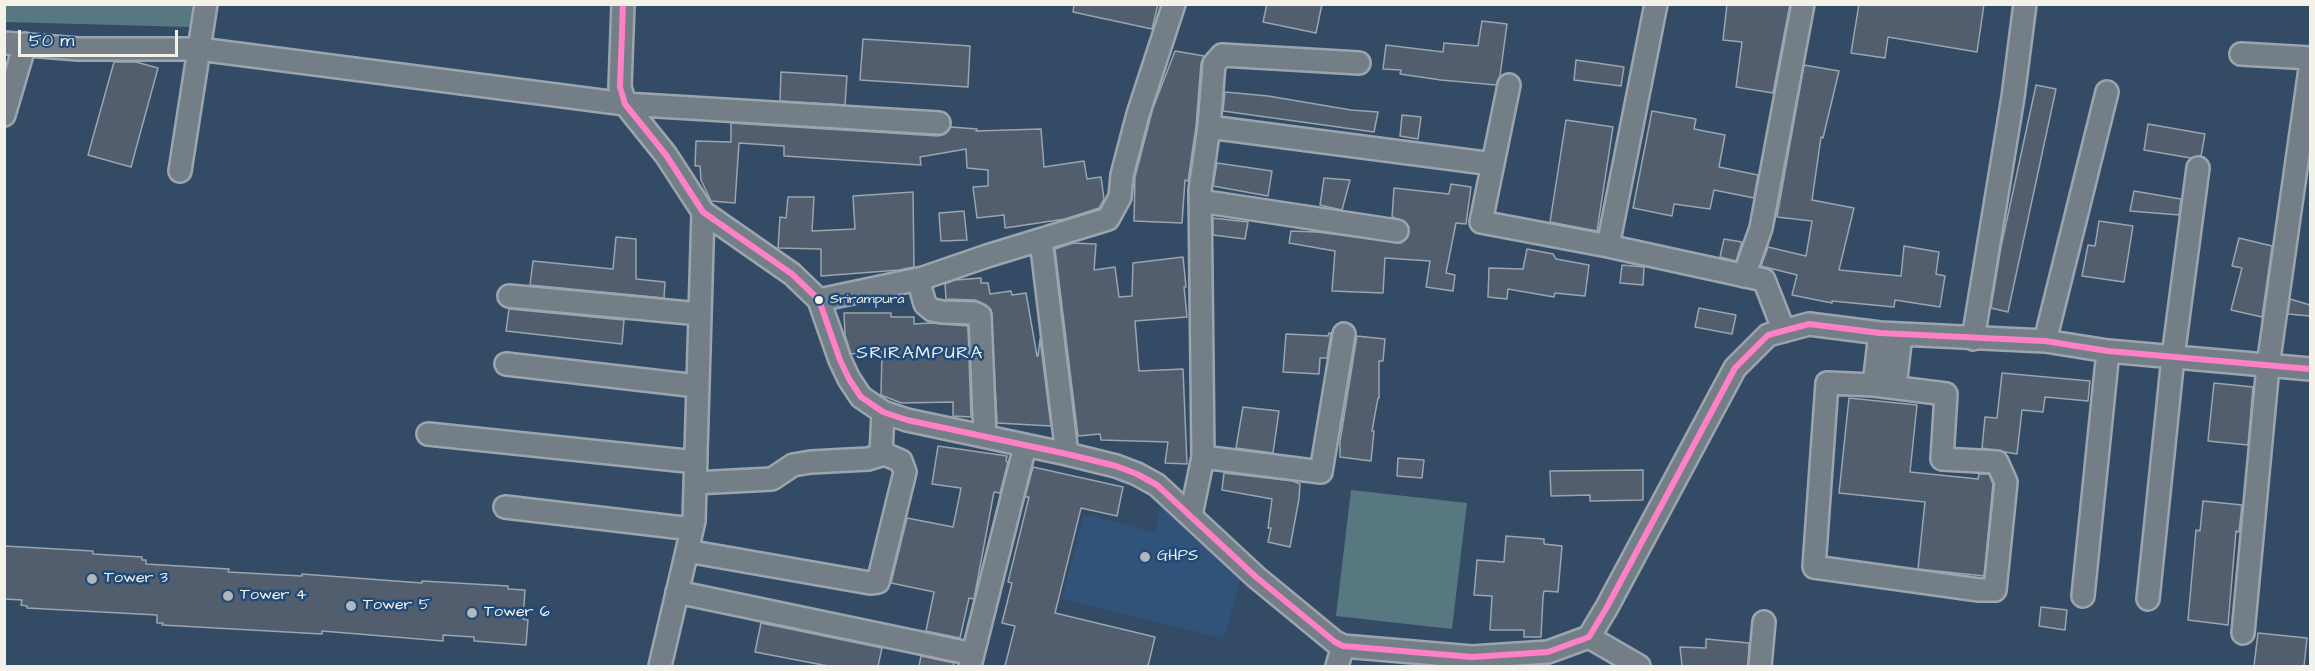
<!DOCTYPE html>
<html>
<head>
<meta charset="utf-8">
<style>
	body { margin:0 }
	#map { position:relative; width:2315px; height:671px; overflow:hidden; background:#344b65; font-family:"Architects Daughter",sans-serif }
	canvas { display:block }
	.frame { position:absolute; inset:0; border:6px solid #f4f1e8; pointer-events:none }
	.scale { position:absolute; left:18px; top:30px; width:160px; height:27px; box-sizing:border-box; border:3px solid #f4f1e8; border-top:0; padding-left:8px; font-size:18px; line-height:21px; white-space:nowrap; color:#f4f1e8; -webkit-text-stroke:4px #1f4a7a; paint-order:stroke }
</style>
</head>
<body>
<div id="map">
<canvas width="2315" height="671"></canvas>
<div class="frame"></div>
<div class="scale">50 m</div>
</div>
<script>
const ctx = document.querySelector('canvas').getContext('2d');
ctx.lineJoin = 'round';
function fill(path, color) {
  ctx.fillStyle = color;
  ctx.fill(path, 'evenodd');
}
function shape(rows) {
  const path = new Path2D();
  for (const r of rows) {
    path.moveTo(r[0], r[1]);
    for (let i = 2; i < r.length; i += 2) path.lineTo(r[i], r[i + 1]);
  }
  return path;
}
function strokePath(path, color, width, dash) {
  ctx.strokeStyle = color;
  ctx.lineWidth = width;
  ctx.lineCap = dash ? 'butt' : 'round';
  ctx.setLineDash(dash || []);
  ctx.stroke(path);
}
function drawText(font, color, halo, rows, align = 'center') {
  ctx.font = font + ' "Architects Daughter",sans-serif';
  ctx.lineWidth = 5;
  ctx.setLineDash([]);
  ctx.textBaseline = 'middle';
  ctx.strokeStyle = halo;
  ctx.fillStyle = color;
  for (const [text, x, y, turn = 0] of rows) {
    ctx.save();
    ctx.translate(x, y);
    ctx.rotate((+turn || 0) * Math.PI / 180);
    ctx.textAlign = isNaN(turn) ? turn : align;
    if (halo) ctx.strokeText(text, 0, 0);
    ctx.fillText(text, 0, 0);
    ctx.restore();
  }
}
const built = shape([
	[1162,503,1240,580,1224,638,1062,599,1084,514,1155,533]
]);
const green = shape([
	[5,4,192,4,192,5,191,27,5,22],
	[1351,490,1467,503,1452,629,1336,616]
]);
const building = shape([
	[1074,4,1158,4,1152,29,1073,12,1074,4],
	[1267,4,1322,4,1316,33,1263,22,1267,4],
	[1727,4,1790,4,1773,93,1736,87,1742,42,1723,40,1727,4],
	[1859,4,1984,4,1977,52,1888,37,1885,58,1851,53,1859,4],
	[1482,21,1507,24,1500,76,1496,85,1441,80,1400,74,1401,70,1383,69,1386,45,1443,52,1444,43,1478,46,1482,21],
	[863,39,970,46,968,87,860,80,863,39],
	[1175,51,1204,56,1201,63,1196,126,1188,181,1185,180,1182,223,1134,221,1135,177,1153,108,1175,51],
	[1576,60,1624,67,1621,86,1574,80,1576,60],
	[114,62,136,62,158,68,131,167,88,155,114,62],
	[1804,65,1839,71,1823,138,1821,137,1812,200,1854,208,1839,270,1901,276,1904,246,1939,252,1936,274,1945,276,1940,307,1895,300,1894,307,1832,301,1832,303,1792,295,1797,275,1761,266,1768,247,1806,256,1812,221,1777,217,1804,65],
	[781,72,847,76,845,105,780,101,781,72],
	[2036,85,2056,89,2008,312,1991,308,2001,247,2036,85],
	[1225,92,1268,96,1351,110,1378,112,1374,132,1223,111,1225,92],
	[1652,111,1696,119,1694,129,1725,135,1719,167,1758,175,1754,198,1714,190,1710,209,1674,204,1672,216,1633,208,1652,111],
	[1402,115,1421,117,1418,139,1400,136,1402,115],
	[1566,120,1613,127,1597,231,1550,222,1566,120],
	[731,123,938,136,945,134,951,127,977,129,976,131,1041,129,1044,167,1084,161,1087,179,1101,177,1104,199,1099,208,1065,219,1005,228,1004,215,977,218,973,187,988,186,988,170,967,168,966,149,920,157,921,165,784,156,784,146,739,143,735,203,711,201,701,180,700,166,695,166,696,141,731,142,731,123],
	[2148,124,2205,134,2201,156,2191,158,2144,150,2148,124],
	[1217,163,1272,171,1268,196,1213,186,1217,163],
	[1324,178,1350,180,1342,210,1320,205,1324,178],
	[1451,184,1471,187,1466,224,1456,223,1446,273,1455,275,1453,291,1426,287,1430,261,1385,258,1383,293,1332,291,1335,251,1289,243,1291,231,1317,232,1401,243,1407,238,1409,227,1404,221,1392,217,1394,188,1449,194,1451,184],
	[2134,191,2181,199,2179,215,2130,211,2134,191],
	[913,192,914,267,899,270,821,276,821,249,778,248,780,217,786,218,788,197,814,197,812,231,855,229,853,196,913,192],
	[964,211,967,240,941,241,939,213,964,211],
	[1213,218,1248,222,1245,239,1213,235,1213,218],
	[2099,221,2133,226,2124,282,2082,276,2088,245,2095,246,2099,221],
	[616,237,636,239,636,279,665,282,664,298,530,285,533,261,613,269,616,237],
	[2239,238,2272,246,2262,317,2231,310,2242,268,2232,266,2239,238],
	[1724,239,1742,242,1736,261,1720,257,1724,239],
	[1073,243,1096,244,1094,270,1115,267,1119,297,1132,296,1133,263,1183,257,1186,287,1184,287,1187,317,1135,321,1139,371,1183,369,1187,464,1165,463,1168,442,1101,440,1100,434,1078,436,1055,249,1073,243],
	[1527,249,1553,254,1556,259,1589,265,1585,296,1555,293,1554,297,1508,289,1507,299,1488,297,1489,268,1523,269,1527,249],
	[1622,265,1644,267,1643,285,1620,283,1622,265],
	[981,278,981,283,988,283,990,294,1011,291,1012,295,1026,293,1037,356,1038,356,1040,339,1051,426,997,423,991,310,986,305,975,300,946,299,945,284,955,280,981,278],
	[2290,299,2310,305,2310,316,2288,314,2290,299],
	[1699,308,1736,315,1732,334,1695,327,1699,308],
	[509,309,624,320,622,344,506,331,509,309],
	[844,313,891,313,891,317,914,317,914,324,930,323,968,326,971,417,953,416,953,402,901,403,881,395,882,351,851,354,845,335,844,313],
	[1329,333,1331,333,1327,358,1320,358,1319,374,1283,372,1286,334,1328,336,1329,333],
	[1357,336,1385,339,1383,361,1379,361,1379,398,1378,398,1372,431,1374,431,1371,461,1340,457,1340,442,1357,336],
	[2002,373,2090,381,2088,401,2045,397,2043,412,2022,410,2017,454,1982,448,1985,417,1997,418,2002,373],
	[2214,383,2253,387,2248,445,2208,441,2214,383],
	[1849,398,1917,405,1910,472,1978,479,1979,474,1989,474,1993,484,1984,576,1918,569,1925,502,1839,493,1849,398],
	[1243,407,1279,411,1273,453,1236,448,1243,407],
	[938,446,1007,456,1006,461,1008,462,1000,493,994,492,974,599,969,598,960,638,926,631,934,592,891,583,907,518,953,527,961,488,932,484,938,446],
	[1398,458,1424,460,1422,478,1397,476,1398,458],
	[1033,467,1123,487,1117,516,1081,508,1055,613,1155,637,1148,666,1005,666,1015,626,1002,623,1012,583,1008,582,1029,497,1025,497,1033,467],
	[1643,470,1643,500,1590,501,1590,495,1551,496,1550,471,1643,470],
	[1224,473,1293,481,1300,484,1299,499,1290,547,1268,542,1271,528,1268,528,1272,499,1222,490,1224,473],
	[2203,501,2242,505,2239,532,2236,531,2228,625,2188,620,2196,530,2200,531,2203,501],
	[1506,536,1544,539,1544,544,1562,546,1558,592,1544,591,1543,597,1541,637,1524,637,1524,630,1490,630,1492,596,1474,595,1477,560,1504,562,1506,536],
	[4,546,93,551,93,554,142,557,142,560,146,560,146,564,229,569,228,572,302,576,302,574,422,583,422,581,508,586,508,589,525,590,523,619,528,620,526,645,474,641,474,637,443,635,443,641,322,631,322,634,162,625,163,623,157,623,157,615,27,608,27,606,21,605,22,600,4,599,4,546],
	[2041,607,2067,610,2065,630,2039,626,2041,607],
	[761,623,882,648,878,666,828,666,755,652,761,623],
	[2258,633,2307,638,2304,666,2254,666,2258,633],
	[1706,639,1749,643,1748,666,1682,666,1680,647,1706,648,1706,639],
	[921,656,954,663,953,666,919,666,921,656]
]);
const minor = shape([
	[623,4,620,87,625,104,666,155,703,212,792,274,819,300,840,360,849,379,861,397,883,412,907,420,1067,454,1116,466,1137,474,1157,485,1256,577,1335,642,1343,646,1472,657,1548,652,1589,637,1607,607,1735,368,1768,335,1809,324,1880,333,2045,341,2108,351,2310,369],
	[4,43,78,49,199,49,625,104,939,123],
	[2241,54,2310,58],
	[1509,85,1481,222,1608,246,1764,280,1784,331],
	[4,115,25,44],
	[1209,127,1493,164],
	[180,171,206,4],
	[1200,201,1397,231],
	[1041,240,1067,454],
	[1608,246,1656,4],
	[1744,276,1761,228,1803,4],
	[918,279,925,304,932,310,943,312,974,313,980,316,985,436],
	[509,296,700,314],
	[819,300,923,278,987,256,1108,219,1120,197,1122,175,1138,114,1174,4],
	[1973,339,2013,97,2025,4],
	[2045,341,2107,92],
	[506,364,697,386],
	[1874,385,1946,394,1942,459,1997,462,2006,482,1995,590,1979,590,1814,567,1827,383,1874,385,1880,333],
	[1895,387,1901,334],
	[428,434,696,462],
	[1203,457,1321,472,1344,334],
	[695,483,772,479,793,465,811,462,868,459,881,455],
	[505,507,692,529],
	[1191,515,1203,457,1200,190,1209,127,1214,64,1222,55,1359,63],
	[687,551,870,583,878,582,905,472,901,461,887,455,881,455,883,412],
	[677,592,973,654],
	[2083,596,2108,351],
	[2148,599,2173,357,2198,168],
	[2243,633,2268,366,2310,69],
	[1589,637,1639,666],
	[660,666,694,521,703,212],
	[970,666,1025,446],
	[1337,666,1343,646],
	[1760,666,1764,622]
]);
const bus1 = shape([
	[623,4,620,87,625,104,666,155,703,212,792,274,819,300,840,360,849,379,861,397,883,412,907,420,1067,454,1116,466,1137,474,1157,485,1256,577,1335,642,1343,646,1472,657,1548,652,1589,637,1607,607,1735,368,1768,335,1809,324,1880,333,2045,341,2108,351,2310,369]
]);
const markers = [
	[819,300,5,"#f4f1e8"],
	[1145,557,6,"#b1b7ba"],
	[92,579,6,"#b1b7ba"],
	[228,596,6,"#b1b7ba"],
	[351,606,6,"#b1b7ba"],
	[472,613,6,"#b1b7ba"]
];
const busNames = [
	["Srirampura",830,300]
];
const poiNames = [
	["GHPS",1157,557],
	["Tower 3",104,579],
	["Tower 4",240,596],
	["Tower 5",363,606],
	["Tower 6",484,613]
];
const neighbourhoodNames = [
	["SRIRAMPURA",920,354]
];
fill(built, '#325379');
fill(green, '#577880');
fill(building, '#525e6e');
strokePath(building, '#9ba5af', 1.5);
strokePath(minor, '#9ba5af', 26);
strokePath(minor, '#737e87', 21);
strokePath(bus1, '#ff80c5', 6);
for (const [x, y, r, color] of markers) {
  const dot = new Path2D();
  dot.arc(x, y, r, 0, 2 * Math.PI);
  ctx.fillStyle = color;
  ctx.fill(dot);
  strokePath(dot, '#1f4a7a', 2);
}
drawText('14px', '#f4f1e8', '#1f4a7a', busNames, 'left');
drawText('16px', '#f4f1e8', '#1f4a7a', poiNames, 'left');
ctx.letterSpacing = '1.5px';
drawText('18px', '#f4f1e8', '#1f4a7a', neighbourhoodNames);
ctx.letterSpacing = '0px';
</script>
</body>
</html>
